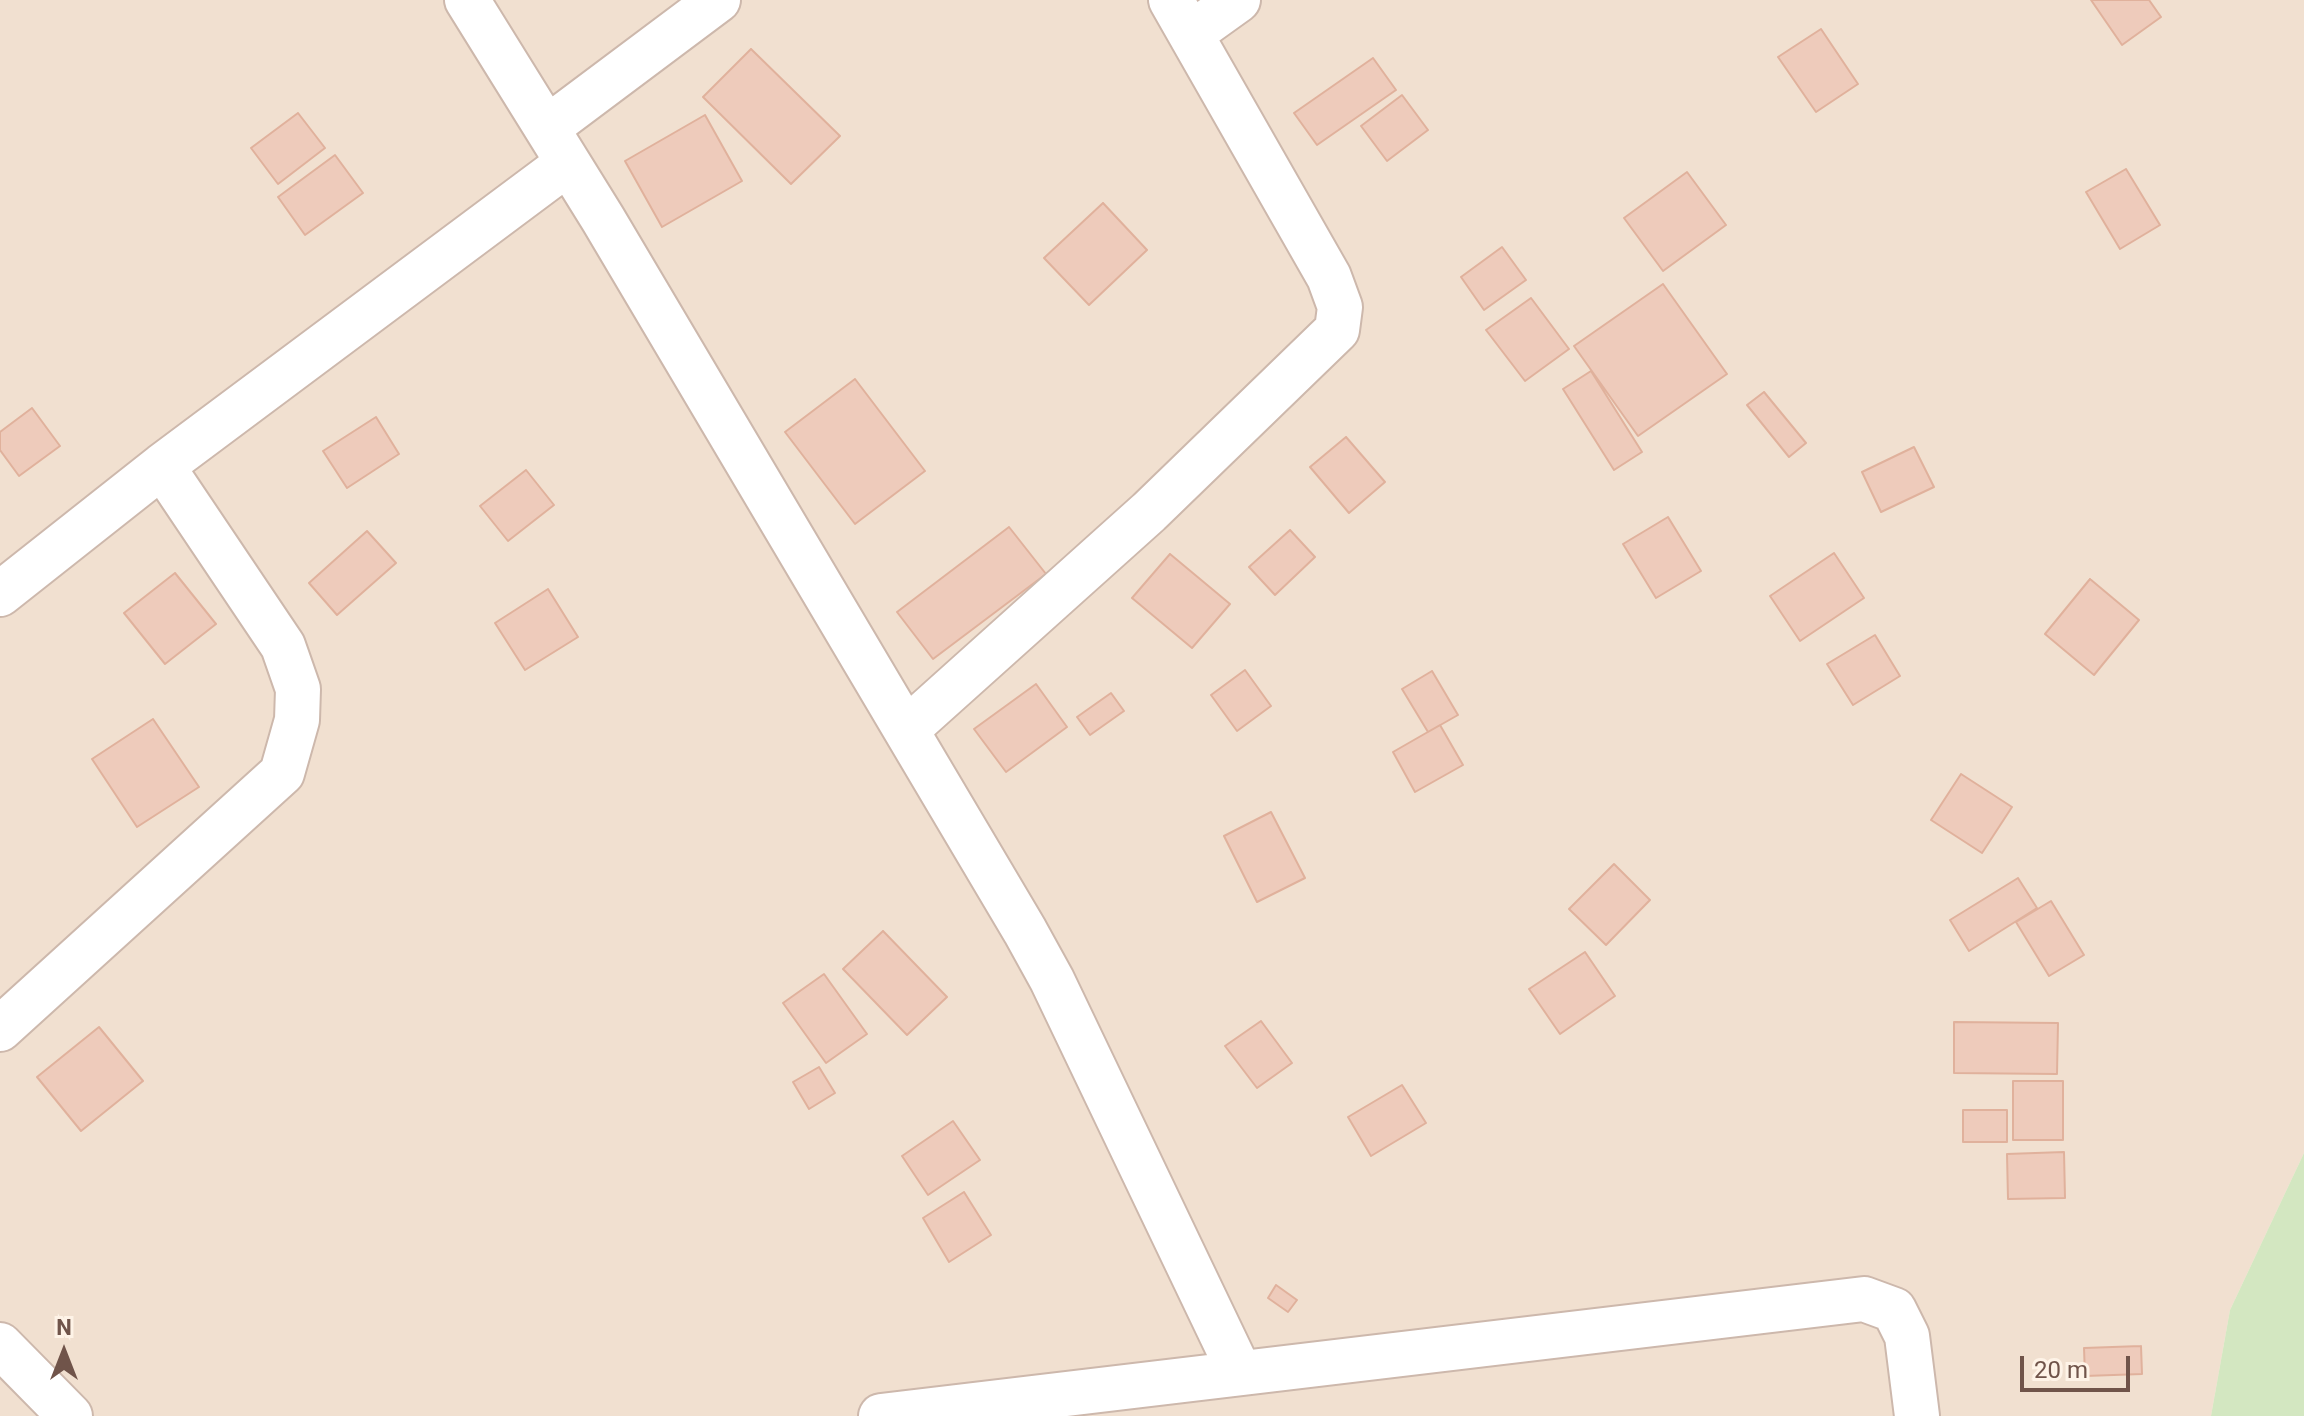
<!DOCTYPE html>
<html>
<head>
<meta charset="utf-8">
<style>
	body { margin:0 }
	#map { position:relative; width:2304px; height:1416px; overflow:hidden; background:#faefe1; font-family:Roboto,sans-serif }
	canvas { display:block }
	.north { position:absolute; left:24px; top:1312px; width:80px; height:80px; -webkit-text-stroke:6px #fef3e7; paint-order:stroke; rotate:0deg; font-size:22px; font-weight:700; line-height:32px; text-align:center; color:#70544a }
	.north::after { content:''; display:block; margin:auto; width:28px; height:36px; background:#70544a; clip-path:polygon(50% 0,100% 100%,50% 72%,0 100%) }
	.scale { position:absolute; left:2020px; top:1356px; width:110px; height:36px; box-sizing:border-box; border:4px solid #70544a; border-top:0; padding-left:10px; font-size:24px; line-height:28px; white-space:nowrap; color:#70544a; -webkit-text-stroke:6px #fef3e7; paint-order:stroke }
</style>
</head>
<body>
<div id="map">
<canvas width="2304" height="1416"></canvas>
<div class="north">N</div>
<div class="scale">20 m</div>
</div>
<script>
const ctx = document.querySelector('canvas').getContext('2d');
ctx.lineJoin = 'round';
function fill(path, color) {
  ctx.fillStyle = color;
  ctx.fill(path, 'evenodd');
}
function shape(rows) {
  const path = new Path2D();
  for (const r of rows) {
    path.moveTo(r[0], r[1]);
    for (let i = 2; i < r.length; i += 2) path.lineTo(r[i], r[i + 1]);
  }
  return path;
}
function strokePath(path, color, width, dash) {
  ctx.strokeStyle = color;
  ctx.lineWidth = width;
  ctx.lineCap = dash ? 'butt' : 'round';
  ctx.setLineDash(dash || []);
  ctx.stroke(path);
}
const residential = shape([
	[0,0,2304,0,2304,1153,2230,1310,2211,1416,0,1416]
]);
const green = shape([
	[2304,1153,2304,1416,2211,1416,2230,1310]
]);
const building = shape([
	[2091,0,2149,0,2161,17,2122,45,2091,0],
	[1821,29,1858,84,1816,112,1778,57,1821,29],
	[751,49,840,136,791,184,703,97,751,49],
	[1373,58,1396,90,1317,145,1294,113,1373,58],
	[1402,95,1428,130,1387,161,1361,126,1402,95],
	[298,113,325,148,278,184,251,148,298,113],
	[705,115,742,181,662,227,625,161,705,115],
	[335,155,363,193,305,235,278,197,335,155],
	[2126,169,2160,225,2120,249,2086,192,2126,169],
	[1687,172,1726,225,1663,271,1624,218,1687,172],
	[1103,203,1147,250,1089,305,1044,258,1103,203],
	[1502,247,1526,280,1484,310,1461,277,1502,247],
	[1663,284,1727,374,1638,436,1574,346,1663,284],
	[1531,298,1569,349,1525,381,1486,330,1531,298],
	[1591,371,1642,452,1614,470,1563,389,1591,371],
	[855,379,925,471,855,524,785,432,855,379],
	[1764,392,1806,443,1789,457,1747,405,1764,392],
	[32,408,60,446,19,476,0,450,0,432,32,408],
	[376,417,399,454,347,488,323,451,376,417],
	[1346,437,1385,482,1349,513,1310,467,1346,437],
	[1914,447,1934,487,1881,512,1862,472,1914,447],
	[526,470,554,505,508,541,480,506,526,470],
	[1668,517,1701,571,1656,598,1623,544,1668,517],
	[1009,527,1046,574,933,659,897,612,1009,527],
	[1290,530,1315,557,1275,595,1249,567,1290,530],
	[367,531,396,563,337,615,309,583,367,531],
	[1834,553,1864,598,1800,641,1770,596,1834,553],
	[1170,554,1230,604,1192,648,1132,598,1170,554],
	[175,573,216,624,165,664,124,613,175,573],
	[2090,579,2139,620,2094,675,2045,634,2090,579],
	[548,589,578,637,525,670,495,623,548,589],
	[1875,635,1900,676,1853,705,1827,664,1875,635],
	[1245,670,1271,706,1237,731,1211,695,1245,670],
	[1432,671,1458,715,1428,732,1402,689,1432,671],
	[1036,684,1067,727,1006,772,974,729,1036,684],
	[1111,693,1124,711,1090,735,1077,717,1111,693],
	[153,719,199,787,137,827,92,759,153,719],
	[1440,725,1463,765,1415,792,1393,752,1440,725],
	[1961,774,2012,807,1982,853,1931,820,1961,774],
	[1271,812,1305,878,1257,902,1224,836,1271,812],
	[1614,864,1650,900,1606,945,1569,909,1614,864],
	[2018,878,2037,908,1969,951,1950,920,2018,878],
	[2051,901,2084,955,2049,976,2016,922,2051,901],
	[883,931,947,997,907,1035,843,969,883,931],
	[1585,952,1615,996,1560,1034,1529,989,1585,952],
	[824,974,867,1034,826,1063,783,1003,824,974],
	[1261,1021,1292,1063,1257,1088,1225,1046,1261,1021],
	[1954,1022,2058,1023,2057,1074,1954,1073,1954,1022],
	[99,1027,143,1081,81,1131,37,1077,99,1027],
	[819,1067,835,1093,809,1109,793,1082,819,1067],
	[2013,1081,2063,1081,2063,1140,2013,1140,2013,1081],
	[1402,1085,1426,1123,1371,1156,1348,1117,1402,1085],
	[1963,1110,2007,1110,2007,1142,1963,1142,1963,1110],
	[953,1121,980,1160,928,1195,902,1156,953,1121],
	[2064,1152,2065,1198,2008,1199,2007,1154,2064,1152],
	[964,1192,991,1235,949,1262,923,1218,964,1192],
	[1276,1285,1297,1300,1288,1312,1268,1298,1276,1285],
	[2141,1346,2142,1374,2085,1376,2084,1348,2141,1346]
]);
const minor = shape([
	[467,0,603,219,1025,931,1052,980,1239,1371],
	[1192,33,1238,0],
	[547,128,718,0],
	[0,594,162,466,568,163],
	[906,730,1149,512,1337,330,1340,307,1329,277,1171,0],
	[0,1029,282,773,297,720,298,689,283,646,162,466],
	[0,1345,70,1416],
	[881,1416,1864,1299,1894,1310,1907,1336,1917,1416]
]);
fill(residential, '#f1e0d0');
fill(green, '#d3e7c1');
fill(building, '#eecbbb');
strokePath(building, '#e0b19c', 2);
strokePath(minor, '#cdb8ac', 48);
strokePath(minor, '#fff', 44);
</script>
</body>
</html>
